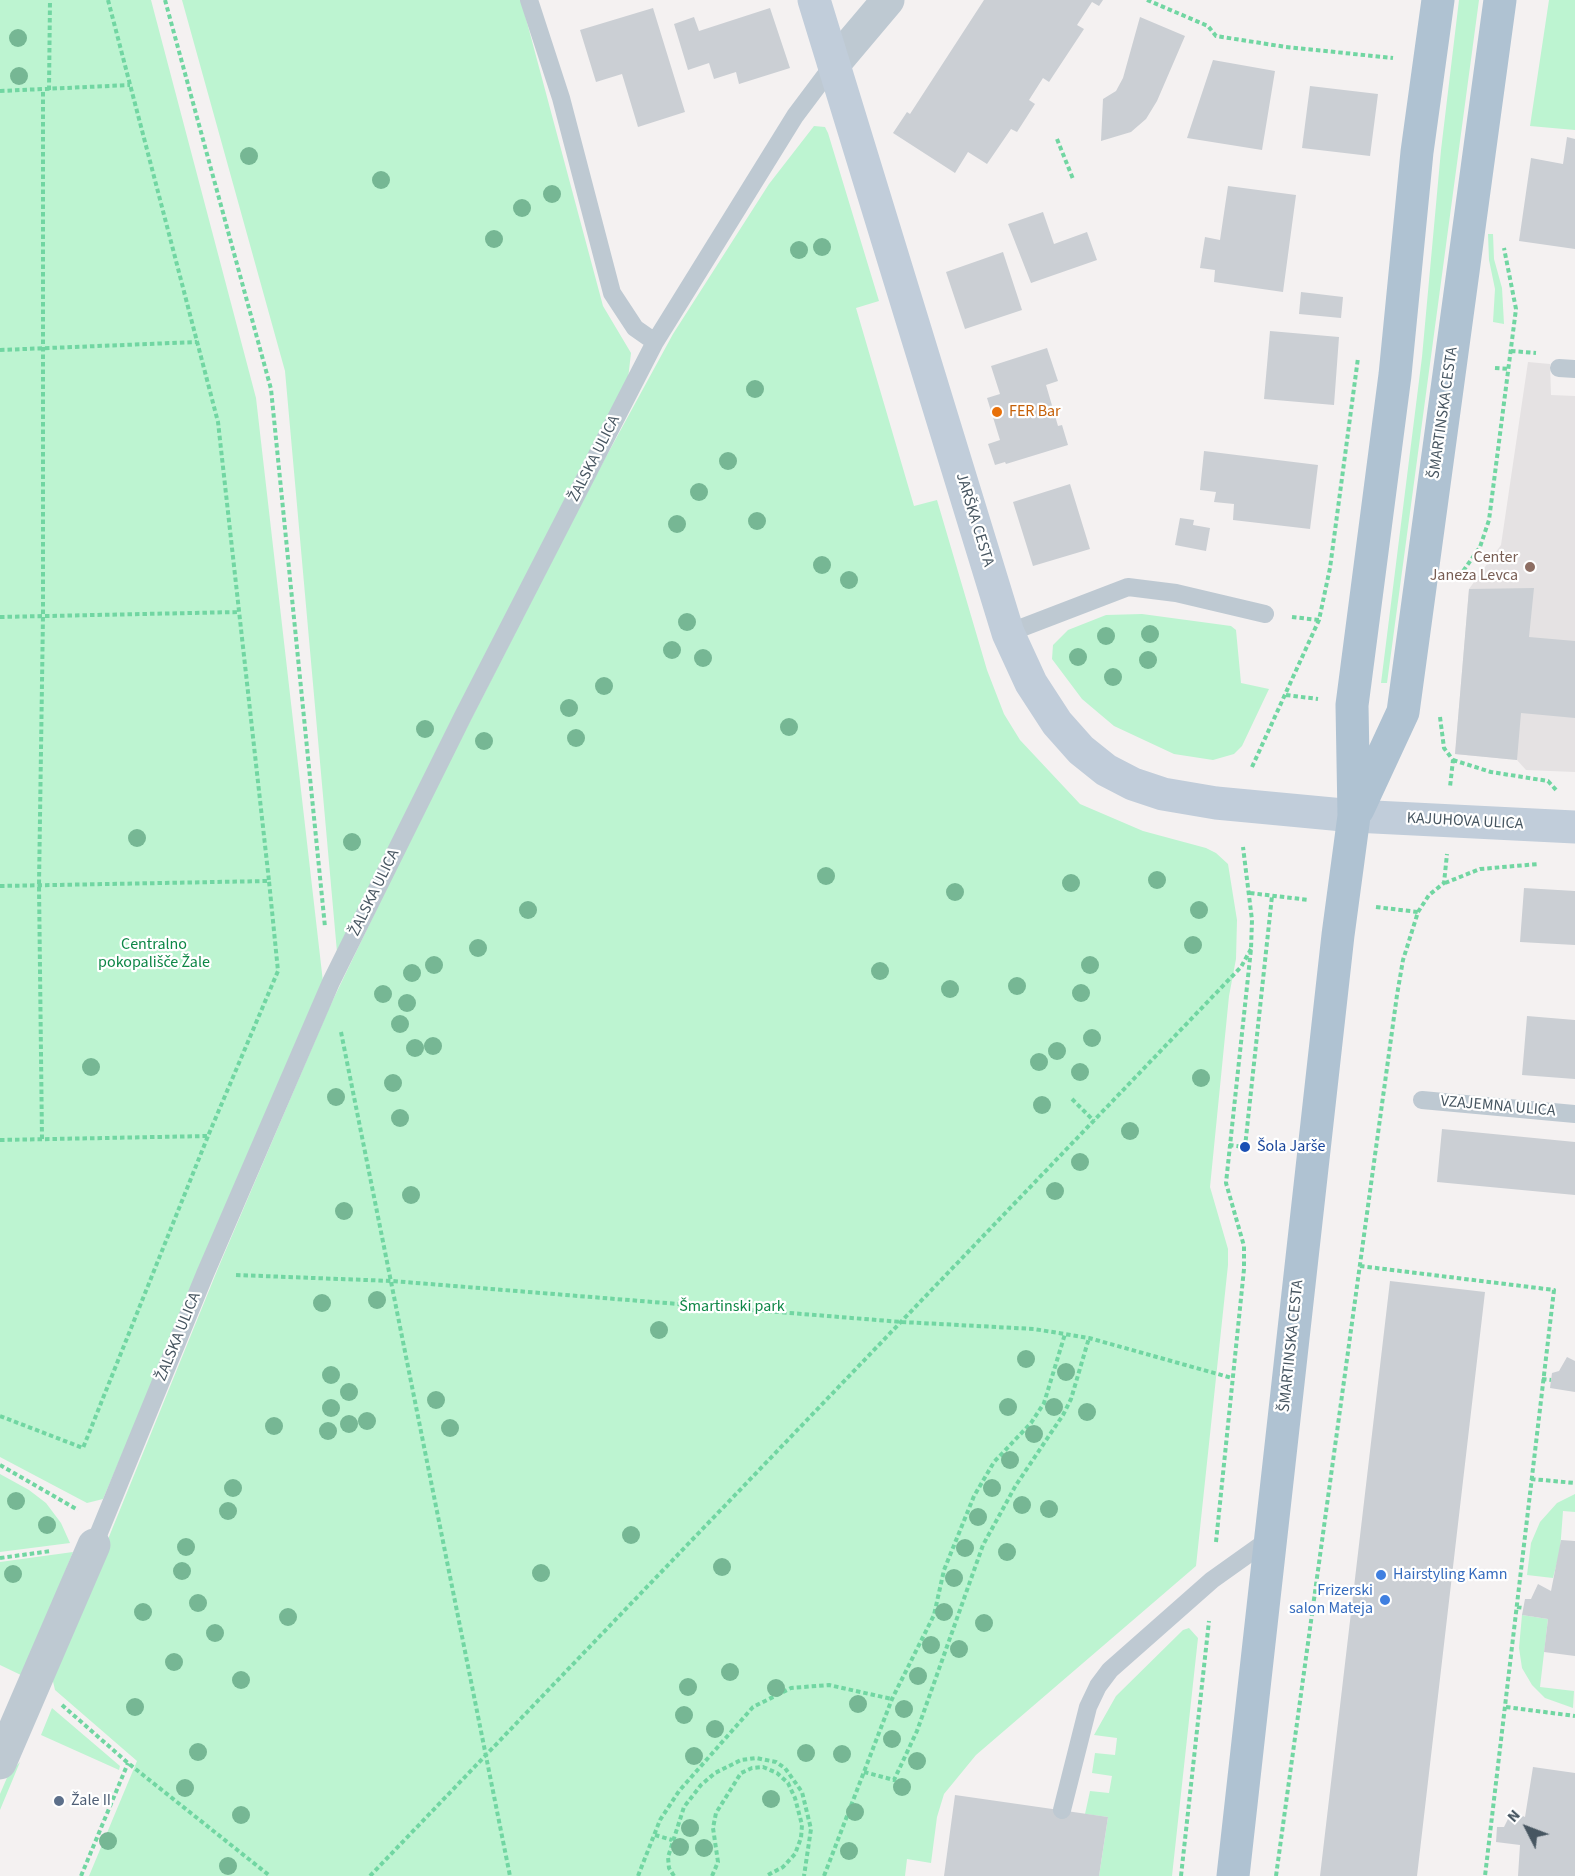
<!DOCTYPE html>
<html>
<head>
<meta charset="utf-8">
<style>
	body { margin:0 }
	#map { position:relative; width:1575px; height:1876px; overflow:hidden; background:#f4f1f1; font-family:"Source Sans 3",sans-serif }
	canvas { display:block }
	.north { position:absolute; left:1497px; top:1798px; width:60px; height:60px; -webkit-text-stroke:4px #fff; paint-order:stroke; rotate:312deg; font-size:16px; font-weight:700; line-height:24px; text-align:center; color:#475661 }
	.north::after { content:''; display:block; margin:auto; width:21px; height:27px; background:#475661; clip-path:polygon(50% 0,100% 100%,50% 72%,0 100%) }
</style>
</head>
<body>
<div id="map">
<canvas width="1575" height="1876"></canvas>
<div class="north">N</div>
</div>
<script>
const ctx = document.querySelector('canvas').getContext('2d');
ctx.lineJoin = 'round';
function fill(path, color) {
  ctx.fillStyle = color;
  ctx.fill(path, 'evenodd');
}
function shape(rows) {
  const path = new Path2D();
  for (const r of rows) {
    path.moveTo(r[0], r[1]);
    for (let i = 2; i < r.length; i += 2) path.lineTo(r[i], r[i + 1]);
  }
  return path;
}
function strokePath(path, color, width, dash) {
  ctx.strokeStyle = color;
  ctx.lineWidth = width;
  ctx.lineCap = dash ? 'butt' : 'round';
  ctx.setLineDash(dash || []);
  ctx.stroke(path);
}
function drawText(font, color, halo, rows, align = 'center') {
  ctx.font = font + ' "Source Sans 3",sans-serif';
  ctx.lineWidth = 4.5;
  ctx.setLineDash([]);
  ctx.textBaseline = 'middle';
  ctx.strokeStyle = halo;
  ctx.fillStyle = color;
  for (const [text, x, y, turn = 0] of rows) {
    ctx.save();
    ctx.translate(x, y);
    ctx.rotate((+turn || 0) * Math.PI / 180);
    ctx.textAlign = isNaN(turn) ? turn : align;
    if (halo) ctx.strokeText(text, 0, 0);
    ctx.fillText(text, 0, 0);
    ctx.restore();
  }
}
const education = shape([
	[1528,362,1550,364,1551,395,1575,396,1575,772,1526,770,1517,760,1455,754,1469,589,1501,545]
]);
const green = shape([
	[0,0,151,0,256,398,323,982,103,1499,87,1503,0,1457],
	[182,0,521,0,603,306,631,353,628,379,337,952,285,371],
	[1459,0,1479,0,1387,683,1381,683,1422,357,1441,150],
	[1549,0,1575,0,1575,130,1530,126],
	[814,126,825,127,828,133,879,301,856,308,914,506,937,500,987,670,1004,714,1020,740,1080,804,1143,831,1206,848,1216,853,1228,864,1237,920,1236,959,1229,996,1210,1187,1228,1249,1228,1265,1196,1566,976,1755,944,1794,937,1817,931,1863,907,1859,905,1876,89,1876,137,1761,55,1690,52,1677,219,1266,329,1008,424,811,595,477,673,334,769,184],
	[1488,234,1493,234,1494,259,1502,288,1504,324,1493,322,1495,289,1489,260],
	[1142,614,1231,626,1236,630,1241,683,1269,689,1242,746,1234,754,1213,760,1174,754,1114,726,1082,699,1052,659,1053,645,1068,630,1106,615],
	[0,1474,29,1490,46,1503,61,1523,70,1543,0,1552],
	[1575,1494,1575,1512,1563,1511,1560,1551,1553,1578,1527,1575,1531,1543,1540,1522,1557,1503],
	[73,1552,23,1676,0,1665,0,1562],
	[1522,1615,1548,1619,1540,1687,1574,1691,1573,1708,1545,1698,1532,1685,1522,1668,1519,1648],
	[1189,1628,1198,1638,1172,1876,1099,1876,1108,1817,1085,1814,1090,1791,1109,1793,1112,1776,1092,1773,1095,1753,1115,1755,1117,1738,1094,1735,1116,1696,1183,1630],
	[52,1708,120,1766,119,1770,41,1735],
	[20,1762,0,1810,0,1794,9,1773]
]);
const building = shape([
	[984,0,1103,0,1099,6,1092,2,1077,25,1084,29,1049,82,1043,78,1029,100,1035,104,1017,132,1011,129,987,164,968,152,955,173,893,133,907,112,910,114],
	[653,8,685,112,638,127,622,74,596,82,580,30],
	[770,8,790,68,739,84,736,72,714,79,709,63,688,70,674,24,694,17,699,31],
	[1140,17,1185,36,1157,101,1146,119,1131,132,1101,141,1103,99,1116,91,1123,78],
	[1213,60,1275,71,1262,150,1187,138],
	[1310,86,1378,94,1370,156,1302,148],
	[1567,137,1575,139,1575,249,1519,241,1531,158,1563,164],
	[1228,186,1296,195,1283,292,1214,282,1215,270,1200,268,1205,237,1220,240],
	[1043,212,1054,244,1087,232,1097,260,1031,283,1008,224],
	[1003,252,1022,310,965,329,946,272],
	[1301,292,1343,297,1341,318,1299,314],
	[1270,331,1339,337,1334,405,1264,399],
	[1047,348,1058,381,1046,385,1058,426,1062,425,1068,445,1006,464,1005,462,995,465,988,444,1000,440,987,398,1000,394,991,366],
	[1204,451,1318,465,1310,529,1233,520,1234,504,1214,502,1216,492,1200,490],
	[1070,484,1090,549,1033,566,1013,502],
	[1180,518,1194,520,1193,525,1210,528,1206,551,1175,545],
	[1534,588,1529,637,1575,641,1575,718,1521,713,1517,760,1455,754,1469,589],
	[1524,888,1575,891,1575,945,1520,942],
	[1527,1016,1575,1020,1575,1079,1522,1075],
	[1442,1129,1575,1142,1575,1195,1437,1182],
	[1390,1281,1485,1292,1417,1876,1320,1876],
	[1567,1357,1575,1361,1575,1392,1550,1388,1552,1373,1559,1371],
	[1561,1540,1575,1541,1575,1656,1544,1652,1548,1619,1522,1615,1525,1599,1531,1599,1538,1584,1551,1591],
	[1533,1767,1575,1773,1575,1876,1518,1876,1520,1845,1496,1842,1497,1827,1504,1827,1512,1811,1525,1817],
	[955,1795,1108,1817,1099,1876,944,1876]
]);
const path = shape([
	[165,0,271,389,325,927],
	[1147,0,1208,26,1216,36,1286,47,1393,58],
	[49,90,50,0],
	[0,91,130,85],
	[1057,139,1073,179],
	[0,350,197,342],
	[1511,351,1536,353],
	[1495,368,1509,369],
	[1459,577,1480,547,1489,520,1516,309,1504,248],
	[0,617,239,612],
	[1292,617,1319,620],
	[1286,695,1318,699],
	[1440,717,1444,748,1453,760,1450,787],
	[1453,760,1491,772,1548,781,1557,791],
	[1252,767,1319,620,1330,568,1358,358],
	[1445,883,1480,869,1539,864],
	[0,886,269,881,218,422,108,0],
	[1250,893,1309,900],
	[1376,907,1418,912],
	[341,1032,510,1876],
	[1072,1099,1094,1121],
	[42,1139,39,885,43,616,43,90],
	[0,1140,208,1136,278,971,269,881],
	[1229,1145,1245,1147,1272,896],
	[1360,1266,1554,1290,1485,1876],
	[236,1275,392,1281,902,1322,1034,1329,1089,1338,1232,1378],
	[1542,1379,1551,1380],
	[0,1416,83,1448,208,1136],
	[0,1465,78,1510],
	[1531,1479,1575,1483],
	[1216,1542,1244,1269,1244,1246,1226,1183,1251,949,1252,920,1243,847],
	[0,1558,51,1551],
	[1517,1607,1524,1608],
	[62,1705,128,1763,270,1876],
	[1506,1707,1575,1716],
	[864,1772,894,1780,917,1731,983,1545,1016,1485,1063,1415,1071,1399,1089,1338],
	[655,1835,672,1840],
	[81,1876,128,1763],
	[370,1876,1241,967,1251,949],
	[638,1876,660,1820,679,1791,753,1707,791,1688,829,1685,892,1699],
	[674,1876,669,1868,668,1857,684,1807,701,1785,715,1773,741,1760,756,1758,776,1762,785,1768,802,1792,811,1829,804,1876],
	[712,1876,718,1862,713,1828,716,1813,741,1773,752,1768,763,1767,777,1773,788,1783,795,1798,802,1825,801,1838,795,1854,783,1867,766,1876],
	[824,1876,892,1699,934,1615,944,1570,974,1496,994,1462,1031,1423,1044,1403,1065,1334],
	[1181,1876,1209,1621],
	[1276,1876,1397,995,1403,960,1418,912,1429,895,1444,883,1447,854]
]);
const lane = shape([
	[529,0,561,98,612,293,635,328,655,342],
	[1559,368,1575,369],
	[1008,633,1128,587,1176,593,1265,614],
	[1422,1100,1575,1114],
	[94,1545,205,1274,331,982,463,716,655,342,795,116,834,64],
	[1062,1810,1088,1707,1098,1686,1110,1670,1212,1580,1271,1538]
]);
const street = shape([
	[834,64,888,0],
	[0,1763,94,1545]
]);
const secondary = shape([
	[814,0,1008,633,1031,683,1057,723,1081,750,1106,770,1133,784,1163,794,1216,803,1354,816,1575,827]
]);
const primary = shape([
	[1358,809,1403,712,1500,0],
	[1233,1876,1338,935,1354,816,1352,705,1395,375,1417,152,1438,0]
]);
const trees = [
	[18,38],
	[19,76],
	[249,156],
	[381,180],
	[552,194],
	[522,208],
	[494,239],
	[822,247],
	[799,250],
	[755,389],
	[728,461],
	[699,492],
	[757,521],
	[677,524],
	[822,565],
	[849,580],
	[687,622],
	[1150,634],
	[1106,636],
	[672,650],
	[1078,657],
	[703,658],
	[1148,660],
	[1113,677],
	[604,686],
	[569,708],
	[789,727],
	[425,729],
	[576,738],
	[484,741],
	[137,838],
	[352,842],
	[826,876],
	[1157,880],
	[1071,883],
	[955,892],
	[528,910],
	[1199,910],
	[1193,945],
	[478,948],
	[434,965],
	[1090,965],
	[880,971],
	[412,973],
	[1017,986],
	[950,989],
	[1081,993],
	[383,994],
	[407,1003],
	[400,1024],
	[1092,1038],
	[433,1046],
	[415,1048],
	[1057,1051],
	[1039,1062],
	[91,1067],
	[1080,1072],
	[1201,1078],
	[393,1083],
	[336,1097],
	[1042,1105],
	[400,1118],
	[1130,1131],
	[1080,1162],
	[1055,1191],
	[411,1195],
	[344,1211],
	[377,1300],
	[322,1303],
	[659,1330],
	[1026,1359],
	[1066,1372],
	[331,1375],
	[349,1392],
	[436,1400],
	[1008,1407],
	[1054,1407],
	[331,1408],
	[1087,1412],
	[367,1421],
	[349,1424],
	[274,1426],
	[450,1428],
	[328,1431],
	[1034,1434],
	[1010,1460],
	[233,1488],
	[992,1488],
	[16,1501],
	[1022,1505],
	[1049,1509],
	[228,1511],
	[978,1517],
	[47,1525],
	[631,1535],
	[186,1547],
	[965,1548],
	[1007,1552],
	[722,1567],
	[182,1571],
	[541,1573],
	[13,1574],
	[954,1578],
	[198,1603],
	[143,1612],
	[944,1612],
	[288,1617],
	[984,1623],
	[215,1633],
	[931,1645],
	[959,1649],
	[174,1662],
	[730,1672],
	[918,1676],
	[241,1680],
	[688,1687],
	[776,1688],
	[858,1704],
	[135,1707],
	[904,1709],
	[684,1715],
	[715,1729],
	[892,1739],
	[198,1752],
	[806,1753],
	[842,1754],
	[694,1756],
	[917,1761],
	[902,1787],
	[185,1788],
	[771,1799],
	[855,1812],
	[241,1815],
	[690,1828],
	[108,1841],
	[680,1847],
	[704,1848],
	[849,1851],
	[228,1866]
];
const markers = [
	[997,412,6,"#e8710a"],
	[1530,567,6,"#8d6e63"],
	[1245,1147,6,"#1a4fb4"],
	[1381,1575,6,"#3f7fe0"],
	[1385,1600,6,"#3f7fe0"],
	[59,1801,6,"#5c6f8a"]
];
const foodNames = [
	["FER Bar",1009,412]
];
const streetNames = [
	["ŠMARTINSKA CESTA",1444,413,-82],
	["ŽALSKA ULICA",595,459,-63],
	["JARŠKA CESTA",974,520,73],
	["KAJUHOVA ULICA",1465,822,3],
	["ŽALSKA ULICA",375,893,-64],
	["VZAJEMNA ULICA",1498,1107,5],
	["ŽALSKA ULICA",179,1337,-68],
	["ŠMARTINSKA CESTA",1292,1346,-84]
];
const educationNames = [
	["Center",1518,558],
	["Janeza Levca",1518,576]
];
const parkNames = [
	["Centralno",154,945],
	["pokopališče Žale",154,963],
	["Šmartinski park",732,1307]
];
const transitNames = [
	["Šola Jarše",1257,1147]
];
const shopNames = [
	["Hairstyling Kamn",1393,1575],
	["Frizerski",1373,1591,"right"],
	["salon Mateja",1373,1609,"right"]
];
const serviceNames = [
	["Žale II",71,1801]
];
fill(education, '#e5e2e3');
fill(green, '#bdf4d1');
fill(building, '#cbcfd4');
strokePath(path, '#71d6a2', 4, [4.5, 3]);
strokePath(lane, '#bec9d2', 18);
strokePath(street, '#bec9d2', 33);
strokePath(secondary, '#c1cdda', 33);
strokePath(primary, '#afc2d2', 33);
ctx.fillStyle = '#76b794';
for (const [x, y] of trees) {
  ctx.beginPath();
  ctx.arc(x, y, 9, 0, 2 * Math.PI);
  ctx.fill();
}
for (const [x, y, r, color] of markers) {
  const dot = new Path2D();
  dot.arc(x, y, r, 0, 2 * Math.PI);
  ctx.fillStyle = color;
  ctx.fill(dot);
  strokePath(dot, '#fff', 2);
}
drawText('16px', '#c56008', '#fff', foodNames, 'left');
drawText('16px', '#475661', '#fff', streetNames);
drawText('16px', '#785e54', '#fff', educationNames, 'right');
drawText('16px', '#0e8747', '#fff', parkNames);
drawText('16px', '#164399', '#fff', transitNames, 'left');
drawText('16px', '#366cbe', '#fff', shopNames, 'left');
drawText('16px', '#4e5e75', '#fff', serviceNames, 'left');
</script>
</body>
</html>
